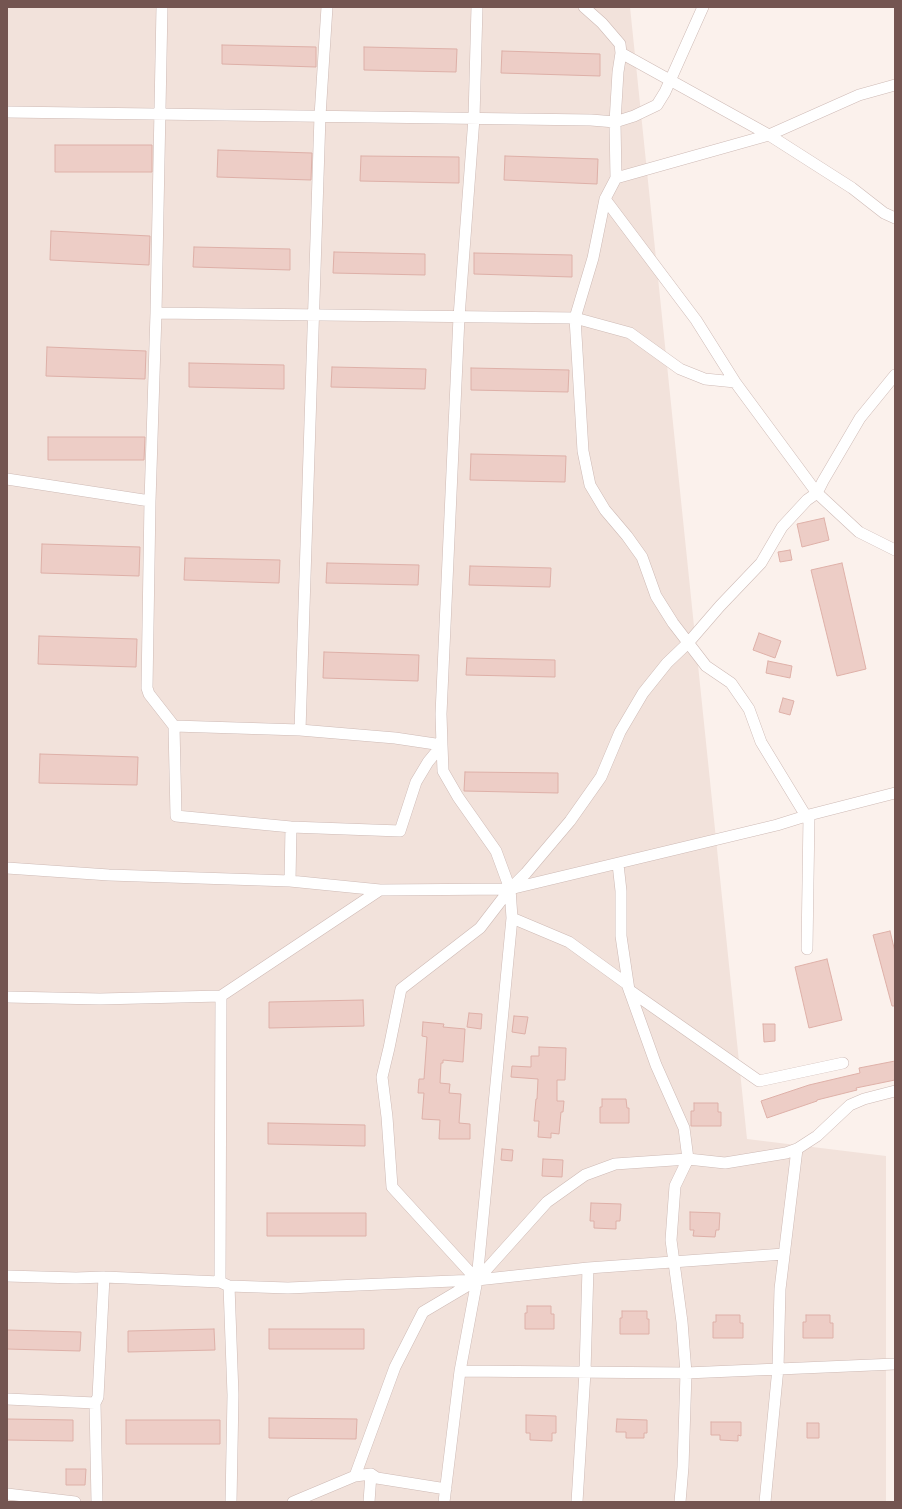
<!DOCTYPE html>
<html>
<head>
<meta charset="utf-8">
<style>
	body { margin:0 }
	#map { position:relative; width:902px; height:1509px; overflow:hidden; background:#fbf1ec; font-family:"PT Sans Narrow",sans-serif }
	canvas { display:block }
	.frame { position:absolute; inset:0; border:8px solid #745551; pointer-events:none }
</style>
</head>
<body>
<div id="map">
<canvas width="902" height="1509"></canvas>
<div class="frame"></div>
</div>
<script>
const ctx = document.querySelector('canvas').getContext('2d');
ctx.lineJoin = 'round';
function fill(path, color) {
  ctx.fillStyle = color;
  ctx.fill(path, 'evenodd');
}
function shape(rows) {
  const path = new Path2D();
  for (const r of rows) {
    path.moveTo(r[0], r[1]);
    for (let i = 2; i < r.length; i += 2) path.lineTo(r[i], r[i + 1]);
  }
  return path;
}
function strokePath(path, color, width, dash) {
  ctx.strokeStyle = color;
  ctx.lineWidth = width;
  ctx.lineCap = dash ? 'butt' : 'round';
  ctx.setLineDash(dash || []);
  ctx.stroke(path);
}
const residential = shape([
	[7,7,630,7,747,1139,886,1156,886,1502,7,1502]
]);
const building = shape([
	[222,45,316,47,316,67,222,64,222,45],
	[364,47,457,49,456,72,364,70,364,47],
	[502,51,600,54,600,76,501,73,502,51],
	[55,145,152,145,152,172,55,172,55,145],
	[218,150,312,153,311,180,217,177,218,150],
	[361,156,459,157,459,183,360,181,361,156],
	[505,156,598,159,597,184,504,180,505,156],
	[51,231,150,236,149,265,50,260,51,231],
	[194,247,290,249,290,270,193,267,194,247],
	[334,252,425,254,425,275,333,273,334,252],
	[474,253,572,255,572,277,474,274,474,253],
	[47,347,146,351,145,379,46,376,47,347],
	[189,363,284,365,284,389,189,387,189,363],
	[332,367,426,369,425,389,331,387,332,367],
	[471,368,569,370,568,392,471,390,471,368],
	[48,437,145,437,144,460,48,460,48,437],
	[471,454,566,456,565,482,470,480,471,454],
	[824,518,829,540,802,547,797,524,824,518],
	[42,544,140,547,139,576,41,573,42,544],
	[790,550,792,560,780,562,778,552,790,550],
	[185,558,280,560,279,583,184,580,185,558],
	[327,563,419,565,418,585,326,583,327,563],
	[842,563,866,669,837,676,811,570,842,563],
	[470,566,551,568,550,587,469,585,470,566],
	[759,633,781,641,775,658,753,650,759,633],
	[39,636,137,639,136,667,38,664,39,636],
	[324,652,419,655,418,681,323,678,324,652],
	[467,658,555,660,555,677,466,675,467,658],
	[768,661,792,666,790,678,766,673,768,661],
	[783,698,794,701,790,715,779,712,783,698],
	[40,754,138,757,137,785,39,783,40,754],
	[465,772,558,773,558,793,464,791,465,772],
	[890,931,895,952,895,1006,892,1006,873,935,890,931],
	[827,959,842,1020,809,1028,795,967,827,959],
	[363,1000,364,1026,269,1028,269,1002,363,1000],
	[469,1013,482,1014,481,1029,467,1027,469,1013],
	[514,1016,528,1017,525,1034,512,1032,514,1016],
	[423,1022,444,1024,443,1027,465,1029,463,1062,443,1060,443,1063,441,1063,440,1083,450,1084,449,1093,461,1094,459,1123,470,1124,470,1139,439,1139,440,1120,422,1119,424,1093,418,1093,419,1079,424,1079,427,1037,422,1036,423,1022],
	[763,1024,775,1024,775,1041,764,1042,763,1024],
	[539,1047,566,1048,565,1080,557,1080,557,1101,564,1101,563,1112,561,1112,559,1134,551,1133,551,1138,538,1137,539,1121,534,1121,536,1099,537,1099,538,1079,511,1077,512,1066,531,1067,531,1056,539,1056,539,1047],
	[895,1061,895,1080,856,1088,857,1090,817,1100,817,1101,767,1118,761,1101,809,1085,860,1073,859,1068,895,1061],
	[602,1099,626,1099,627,1108,629,1108,629,1123,600,1123,600,1107,602,1107,602,1099],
	[694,1103,718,1103,718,1112,721,1112,721,1126,691,1126,691,1111,694,1111,694,1103],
	[268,1123,365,1125,365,1146,268,1144,268,1123],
	[502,1149,513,1150,512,1161,501,1160,502,1149],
	[543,1159,563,1160,562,1177,542,1176,543,1159],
	[591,1203,621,1204,620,1221,616,1221,616,1229,594,1228,594,1221,590,1221,591,1203],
	[690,1212,720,1213,719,1230,716,1230,715,1237,693,1236,694,1230,690,1230,690,1212],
	[267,1213,366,1213,366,1236,267,1236,267,1213],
	[527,1306,551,1306,551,1314,554,1314,554,1329,525,1329,525,1313,527,1313,527,1306],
	[622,1311,647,1311,647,1319,649,1319,649,1334,620,1334,620,1318,622,1318,622,1311],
	[716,1315,740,1315,740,1323,743,1323,743,1338,713,1338,713,1322,716,1322,716,1315],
	[806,1315,830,1315,830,1323,833,1323,833,1338,803,1338,803,1322,806,1322,806,1315],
	[214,1329,215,1350,128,1352,128,1331,214,1329],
	[269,1329,364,1329,364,1349,269,1349,269,1329],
	[7,1330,81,1332,80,1351,7,1349,7,1330],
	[526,1415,556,1416,556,1433,552,1433,552,1441,530,1440,530,1433,526,1433,526,1415],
	[269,1418,357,1419,356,1439,269,1438,269,1418],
	[7,1419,73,1420,73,1441,7,1440,7,1419],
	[617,1419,647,1420,647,1433,644,1433,644,1438,626,1438,626,1432,616,1432,617,1419],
	[126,1420,220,1420,220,1444,126,1444,126,1420],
	[711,1422,741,1422,741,1436,738,1435,738,1441,720,1440,720,1435,711,1435,711,1422],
	[807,1423,819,1423,819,1438,807,1438,807,1423],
	[66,1469,86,1469,85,1485,66,1485,66,1469]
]);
const street = shape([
	[162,7,156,313,150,501,147,688,149,694,174,726,300,730,395,738,442,745],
	[584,7,602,23,620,44,621,53,618,72,615,122,616,178,605,199,593,258,575,318,583,451,590,485,605,510,627,536,642,557,656,596,673,623,706,666,731,683,749,709,761,742,809,821],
	[621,53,769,135,852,188,884,213,895,218],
	[7,112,591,120,615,122,634,116,657,105,665,92,703,7],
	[616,178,769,135,859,95,895,85],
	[156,313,575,318,630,333,680,369,705,379,735,382,696,320,605,199],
	[735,382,817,493,859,532,895,550],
	[7,479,150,501],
	[174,726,176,816,291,827,400,831,416,782,428,762,442,745],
	[300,730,320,116,327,7],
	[618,864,621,891,621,936,629,990,759,1081,843,1063],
	[7,868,109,875,290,881,380,890,510,889,777,825,809,815,895,793],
	[290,881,291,827],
	[512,918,569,942,627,984,656,1065,684,1128,688,1159,675,1186,671,1240,682,1322,686,1373,683,1467,680,1502],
	[807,949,809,815],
	[7,997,100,999,221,996,380,890],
	[7,1276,76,1278,104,1277,220,1282,229,1286,288,1288,477,1280,588,1268,784,1254],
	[477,1280,392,1187,387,1117,382,1077,389,1048,401,989,480,928,510,889,526,873,570,821,601,777,620,732,643,693,667,663,688,643,720,606,761,563,782,527,807,500,817,493,823,481,860,418,895,375],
	[220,1282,221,996],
	[229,1286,233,1395,231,1502],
	[460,1371,686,1373,895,1364],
	[7,1399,95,1403],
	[355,1476,371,1474,377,1478,446,1489],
	[7,1494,75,1502],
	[97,1502,95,1403,98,1397,104,1277],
	[293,1502,355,1476,395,1367,423,1312,477,1280,547,1202,585,1175,615,1164,688,1159,725,1163,786,1153,797,1149,817,1136,850,1105,864,1099,895,1091],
	[369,1502,371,1474],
	[444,1502,460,1371,477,1280,512,918,510,889,496,851,458,797,443,771,442,745,441,714,459,317,474,118,477,7],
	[577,1502,585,1372,588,1268],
	[765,1502,778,1368,780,1289,797,1149]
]);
fill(residential, '#f2e2db');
fill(building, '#edcdc6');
strokePath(building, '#deb0a8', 1);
strokePath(street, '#cebab5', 12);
strokePath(street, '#fff', 11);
</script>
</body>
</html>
